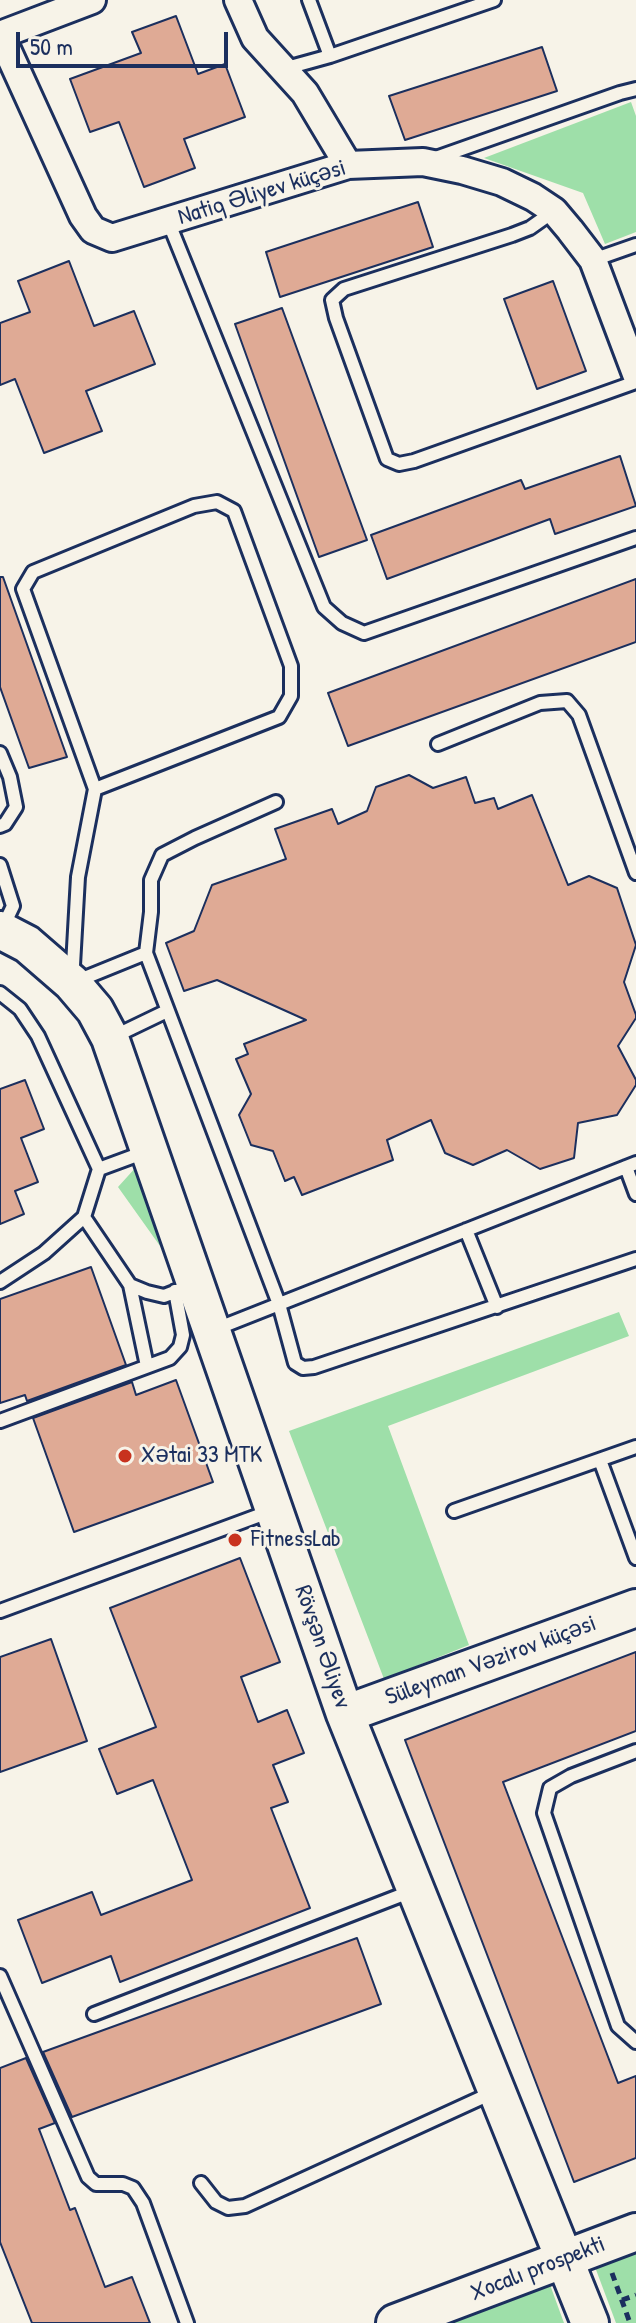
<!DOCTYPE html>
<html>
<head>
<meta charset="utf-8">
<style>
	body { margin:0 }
	#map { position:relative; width:636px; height:2323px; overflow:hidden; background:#f7f3e8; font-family:"Patrick Hand",sans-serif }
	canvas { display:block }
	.scale { position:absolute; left:16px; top:32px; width:212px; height:36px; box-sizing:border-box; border:4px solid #1b2f5e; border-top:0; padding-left:10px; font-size:24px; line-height:28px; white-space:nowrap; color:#1b2f5e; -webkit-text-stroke:6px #f7f3e8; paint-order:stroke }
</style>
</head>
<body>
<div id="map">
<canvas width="636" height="2323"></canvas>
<div class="scale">50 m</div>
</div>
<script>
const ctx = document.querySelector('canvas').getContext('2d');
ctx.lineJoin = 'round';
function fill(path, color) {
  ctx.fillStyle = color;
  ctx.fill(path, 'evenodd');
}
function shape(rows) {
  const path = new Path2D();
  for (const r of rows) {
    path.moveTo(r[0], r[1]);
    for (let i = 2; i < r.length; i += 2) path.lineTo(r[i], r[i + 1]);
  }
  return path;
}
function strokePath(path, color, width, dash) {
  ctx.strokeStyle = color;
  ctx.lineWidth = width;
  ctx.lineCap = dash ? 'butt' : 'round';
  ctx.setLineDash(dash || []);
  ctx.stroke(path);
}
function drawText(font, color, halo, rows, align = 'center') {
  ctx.font = font + ' "Patrick Hand",sans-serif';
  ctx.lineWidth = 6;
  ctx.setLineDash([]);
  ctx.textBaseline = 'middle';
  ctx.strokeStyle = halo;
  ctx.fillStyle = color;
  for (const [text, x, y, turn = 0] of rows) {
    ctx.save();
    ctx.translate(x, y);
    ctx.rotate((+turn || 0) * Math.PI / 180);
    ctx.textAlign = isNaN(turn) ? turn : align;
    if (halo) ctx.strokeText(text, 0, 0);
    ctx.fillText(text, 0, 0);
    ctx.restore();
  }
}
const green = shape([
	[631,102,636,116,636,232,605,244,583,193,484,158],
	[137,1166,175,1267,118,1187],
	[619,1312,629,1336,388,1426,469,1645,384,1679,289,1431],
	[636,2252,636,2323,616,2323,595,2267],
	[549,2282,564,2323,437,2323]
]);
const building = shape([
	[176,16,198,74,225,64,245,117,184,139,195,168,144,187,119,122,90,132,70,79,141,53,132,32,176,16],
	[542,47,557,91,405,140,389,96,542,47],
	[418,202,433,247,280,297,266,252,418,202],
	[69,261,94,326,134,311,155,364,86,391,102,431,44,453,15,379,0,385,0,323,30,312,18,281,69,261],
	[553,281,586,371,537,389,504,299,553,281],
	[282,308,367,540,319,557,235,324,282,308],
	[620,456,636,506,555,534,550,519,387,579,371,535,521,480,525,489,620,456],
	[0,577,3,577,67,757,29,768,0,687,0,577],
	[636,579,636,642,348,746,328,693,636,579],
	[409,775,433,788,466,777,475,803,494,798,498,809,532,795,568,885,589,876,617,888,636,945,624,982,636,1015,636,1018,618,1046,636,1080,636,1085,617,1115,578,1123,574,1158,540,1169,507,1150,473,1165,445,1153,431,1120,387,1140,393,1160,302,1195,294,1177,285,1181,273,1151,251,1145,239,1115,251,1094,236,1059,248,1054,244,1044,306,1020,217,980,184,991,166,943,194,931,212,885,286,859,275,829,332,809,338,824,367,811,376,787,409,775],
	[25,1080,44,1129,21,1138,38,1182,15,1191,24,1214,0,1224,0,1089,25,1080],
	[91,1267,126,1365,27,1401,25,1395,0,1403,0,1299,91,1267],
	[176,1380,213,1482,74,1532,33,1418,132,1382,136,1395,176,1380],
	[240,1558,280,1662,241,1677,258,1722,287,1710,304,1753,273,1765,288,1802,271,1808,310,1908,120,1982,111,1956,42,1983,18,1920,92,1892,101,1915,192,1880,153,1780,117,1794,99,1749,156,1727,110,1608,240,1558],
	[51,1639,87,1741,0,1772,0,1657,51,1639],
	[636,1652,636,1731,503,1782,618,2083,636,2076,636,2158,574,2182,405,1740,636,1652],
	[357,1938,381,2004,72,2117,43,2052,357,1938],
	[26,2058,55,2123,39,2129,70,2210,75,2208,105,2287,132,2277,150,2323,32,2323,0,2242,0,2068,26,2058]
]);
const path = shape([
	[612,2273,630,2323],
	[622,2300,636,2295]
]);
const lane = shape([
	[309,0,330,56],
	[283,69,330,56,494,0],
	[433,159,620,93,636,89],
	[554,211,530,228,512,235,344,289,332,300,336,318,387,459,399,464,414,461,636,382],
	[168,221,324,607,342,623,364,633,636,538],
	[593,260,636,245],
	[438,744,540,703,567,701,579,715,636,873],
	[0,753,10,777,16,807,5,824,0,826],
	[95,789,279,717,291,696,291,666,234,511,217,502,194,506,33,572,23,589,95,789,78,877,72,983,146,953],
	[276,802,195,838,162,855,151,880,151,912,146,953,279,1304,295,1363,303,1368,314,1367,636,1259],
	[0,865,13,906,3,927],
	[0,993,20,1009,38,1036,99,1169,84,1217,44,1253,0,1282],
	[113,1037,167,1011],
	[626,1167,636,1194],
	[99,1169,145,1152],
	[84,1217,130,1285,147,1292,164,1296,182,1289],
	[466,1230,497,1307],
	[130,1285,147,1366],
	[216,1329,636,1163],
	[0,1421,170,1358,180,1347,183,1335,175,1291],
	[600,1460,636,1558],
	[454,1511,636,1447],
	[0,1611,271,1511],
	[636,1751,571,1776,550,1788,544,1813,618,2026,636,2042],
	[0,1976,88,2177,96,2184,123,2184,133,2188,143,2203,187,2323],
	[94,2014,412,1891],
	[201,2183,216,2202,228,2208,245,2206,494,2092]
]);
const street = shape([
	[238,0,255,38,305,93,348,165],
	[0,34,83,216,93,230,112,238,348,165,423,162,462,170,502,182,533,197,554,211,570,230,593,260,636,374],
	[0,35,92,0]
]);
const secondary = shape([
	[0,930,27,944,72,983,95,1010,110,1038,345,1714,590,2323],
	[345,1714,636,1608],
	[395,2323,636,2232]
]);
const markers = [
	[125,1456,8,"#c8321e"],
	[235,1540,8,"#c8321e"]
];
const streetNames = [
	["Natiq Əliyev küçəsi",262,193,-17],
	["Rövşən Əliyev",322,1647,71],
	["Süleyman Vəzirov küçəsi",491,1661,-20],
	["Xocalı prospekti",538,2269,-21]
];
const poiNames = [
	["Xətai 33 MTK",141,1456],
	["FitnessLab",251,1540]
];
fill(green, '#9edfa9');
fill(building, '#dfaa95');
strokePath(building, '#1b2f5e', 2);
strokePath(lane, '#1b2f5e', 18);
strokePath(street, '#1b2f5e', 32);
strokePath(secondary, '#1b2f5e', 42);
strokePath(path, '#1b2f5e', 5, [8, 6]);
strokePath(lane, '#f7f3e8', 12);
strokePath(street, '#f7f3e8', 26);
strokePath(secondary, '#f7f3e8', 36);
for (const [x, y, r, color] of markers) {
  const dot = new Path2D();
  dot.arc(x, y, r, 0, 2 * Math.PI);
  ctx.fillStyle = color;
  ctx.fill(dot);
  strokePath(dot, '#f7f3e8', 3);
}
drawText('24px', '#1b2f5e', '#f7f3e8', streetNames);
drawText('24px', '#1b2f5e', '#f7f3e8', poiNames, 'left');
</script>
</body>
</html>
